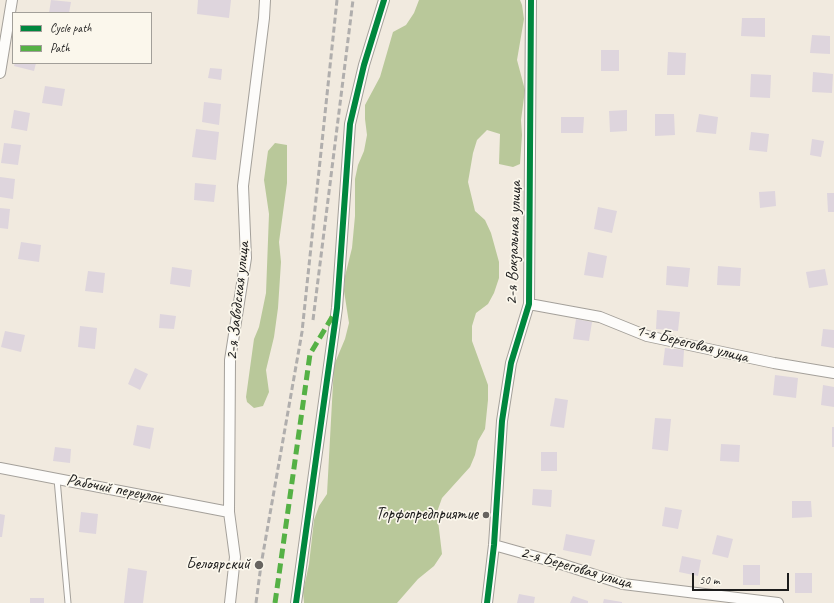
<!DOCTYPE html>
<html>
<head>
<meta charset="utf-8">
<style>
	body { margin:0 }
	#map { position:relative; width:834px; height:603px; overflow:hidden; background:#f1eadf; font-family:Caveat,sans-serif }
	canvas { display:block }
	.legend { position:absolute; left:12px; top:12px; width:140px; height:52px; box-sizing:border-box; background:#fbf7ec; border:1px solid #a29f99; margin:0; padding:5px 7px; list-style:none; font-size:12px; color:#1c1c1c }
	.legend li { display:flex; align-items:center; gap:8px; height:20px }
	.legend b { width:20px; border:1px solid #a29f99 }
	.scale { position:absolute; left:692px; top:573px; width:97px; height:18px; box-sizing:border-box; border:2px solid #1c1c1c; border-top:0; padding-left:5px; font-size:12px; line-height:14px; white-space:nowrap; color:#1c1c1c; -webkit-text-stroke:3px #fbf7ec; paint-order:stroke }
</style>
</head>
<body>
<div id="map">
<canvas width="834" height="603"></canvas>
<ul class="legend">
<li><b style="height:5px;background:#00873e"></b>Cycle path</li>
<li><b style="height:5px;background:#55b145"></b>Path</li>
</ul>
<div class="scale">50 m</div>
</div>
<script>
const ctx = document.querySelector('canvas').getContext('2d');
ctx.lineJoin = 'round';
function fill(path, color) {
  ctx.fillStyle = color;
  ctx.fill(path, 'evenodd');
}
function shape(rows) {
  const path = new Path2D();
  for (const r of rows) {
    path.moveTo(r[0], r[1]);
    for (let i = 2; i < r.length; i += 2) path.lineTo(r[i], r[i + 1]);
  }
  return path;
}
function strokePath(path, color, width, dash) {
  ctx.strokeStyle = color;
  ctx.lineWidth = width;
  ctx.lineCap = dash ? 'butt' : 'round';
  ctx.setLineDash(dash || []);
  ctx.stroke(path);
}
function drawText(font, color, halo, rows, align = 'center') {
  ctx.font = font + ' Caveat,sans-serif';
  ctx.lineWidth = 3.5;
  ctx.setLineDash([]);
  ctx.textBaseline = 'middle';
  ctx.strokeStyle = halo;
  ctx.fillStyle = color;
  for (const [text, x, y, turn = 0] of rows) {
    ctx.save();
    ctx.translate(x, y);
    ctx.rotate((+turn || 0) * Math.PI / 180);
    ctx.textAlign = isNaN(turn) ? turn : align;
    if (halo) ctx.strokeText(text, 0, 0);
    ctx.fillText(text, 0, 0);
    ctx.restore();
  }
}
const forest = shape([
	[419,0,520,0,522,5,524,19,517,60,525,90,521,120,522,135,520,164,513,167,499,164,500,134,487,130,477,140,473,153,468,182,475,211,485,220,491,233,499,262,499,278,494,293,488,304,476,313,472,326,472,341,488,385,488,400,485,429,478,441,475,455,470,467,442,498,437,512,442,554,434,566,418,579,397,603,304,603,303,592,309,564,314,520,319,506,327,494,334,365,345,339,349,323,344,291,345,276,352,248,355,216,355,179,358,165,364,151,367,135,365,119,365,105,380,77,393,32,406,25,414,13],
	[275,143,287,145,287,183,279,242,281,262,278,308,274,337,266,370,269,392,263,406,254,408,247,402,246,397,254,339,259,327,266,293,269,214,264,180,268,151]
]);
const building = shape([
	[51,0,71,2,69,13,49,13],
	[198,0,231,0,229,18,197,14],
	[742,18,765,18,765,37,741,36],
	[812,35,830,36,830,54,810,53],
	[601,50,619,50,619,71,601,71],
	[668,52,686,53,685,75,667,75],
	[15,63,36,63,34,71,14,66],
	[210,68,222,69,221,80,208,78],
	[813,72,833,74,832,93,812,92],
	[751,74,771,75,770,98,750,97],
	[45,86,65,89,62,106,42,103],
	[204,102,221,104,219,125,202,122],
	[14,110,30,113,27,131,11,128],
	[627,110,627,131,610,132,609,111],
	[655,114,674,114,675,135,655,136],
	[699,114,718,117,716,134,696,132],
	[561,117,584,117,583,133,561,133],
	[196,129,219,132,216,160,192,157],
	[751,132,769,134,767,152,749,150],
	[812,139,824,141,821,157,810,155],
	[4,143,21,145,18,165,1,163],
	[0,177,15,179,13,199,0,197],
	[195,183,216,185,214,202,194,200],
	[775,191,776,206,760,208,759,192],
	[827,193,834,193,834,212,828,212],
	[598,207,617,211,612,233,594,229],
	[0,208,10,209,8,229,0,228],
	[21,242,41,245,39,262,18,259],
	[588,252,607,256,603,278,584,275],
	[667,266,690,268,688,287,666,285],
	[718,266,741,268,740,286,717,285],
	[172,267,192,270,190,287,170,284],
	[825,269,828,285,809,288,806,272],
	[88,271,105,273,103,293,85,291],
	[657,310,680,312,678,331,656,329],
	[160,314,176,316,174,329,159,328],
	[576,319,592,322,589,341,573,339],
	[80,326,97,328,95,349,78,347],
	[823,329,834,330,834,348,821,346],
	[5,331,25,335,21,352,1,347],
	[665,348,684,350,683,367,663,365],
	[135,368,148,374,140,390,128,384],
	[775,375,798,378,796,398,773,395],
	[823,385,834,387,834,407,821,405],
	[555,398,568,400,564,428,550,426],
	[655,418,671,419,668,451,652,449],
	[137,425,154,428,150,449,133,445],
	[832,427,834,427,834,447,832,447],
	[721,444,740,445,739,462,720,461],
	[55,447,71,449,70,463,53,461],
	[541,452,557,452,557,471,541,471],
	[533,489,552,490,551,507,532,505],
	[792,501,811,501,812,517,792,518],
	[665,507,682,510,678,529,662,526],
	[81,512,98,514,96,534,79,532],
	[0,514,5,515,2,537,0,537],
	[566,534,595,540,591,556,563,550],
	[717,535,733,539,728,558,712,554],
	[682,556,701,560,698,576,679,572],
	[743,565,760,565,760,585,743,585],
	[128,568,147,571,143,603,124,603],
	[795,573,812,573,812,593,795,593],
	[519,594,535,597,534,603,517,603],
	[573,596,588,601,588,603,570,603],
	[30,598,44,598,44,603,30,603],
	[604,599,622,602,622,603,603,603]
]);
const lane = shape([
	[57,479,68,603]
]);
const street = shape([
	[0,73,12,0],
	[529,304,600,317,647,336,774,363,834,373],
	[0,468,229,512],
	[494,545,558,563,623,584,778,603],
	[230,603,235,557,229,512,230,360,246,258,243,186,264,18,265,0],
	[296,603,337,308,350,124,364,65,384,0],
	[487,603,494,545,502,421,511,363,529,304,531,0]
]);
const rail = shape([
	[313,320,353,0],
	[256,603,261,565,302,332,337,0]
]);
const quiet = shape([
	[275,603,310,354,334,314]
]);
const cycleway = shape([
	[296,603,337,308,350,124,364,65,384,0],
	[487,603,494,545,502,421,511,363,529,304,531,0]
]);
const markers = [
	[486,515,4,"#676460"],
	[259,565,5,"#676460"]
];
const streetNames = [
	["2-я Вокзальная улица",514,243,-88],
	["2-я Заводская улица",238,301,-84],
	["1-я Береговая улица",692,344,14],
	["Рабочий переулок",114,489,11],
	["2-я Береговая улица",576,568,16]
];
const poiNames = [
	["Торфопредприятие",478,515],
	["Белоярский",250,565]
];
fill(forest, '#b9c89a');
fill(building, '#ded5dd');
strokePath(lane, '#a4a09a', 7);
strokePath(street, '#a4a09a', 12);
strokePath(lane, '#fdfcfa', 5);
strokePath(street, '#fdfcfa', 10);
strokePath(rail, '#b0aead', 3, [6, 3]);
strokePath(quiet, '#55b145', 5, [10, 5]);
strokePath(cycleway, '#00873e', 6);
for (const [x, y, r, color] of markers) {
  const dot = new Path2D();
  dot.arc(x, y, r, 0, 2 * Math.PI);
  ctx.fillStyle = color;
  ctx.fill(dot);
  strokePath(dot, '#fbf7ec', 1.5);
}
drawText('17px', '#1c1c1c', '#fbf7ec', streetNames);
drawText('17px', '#1c1c1c', '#fbf7ec', poiNames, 'right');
</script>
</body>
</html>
